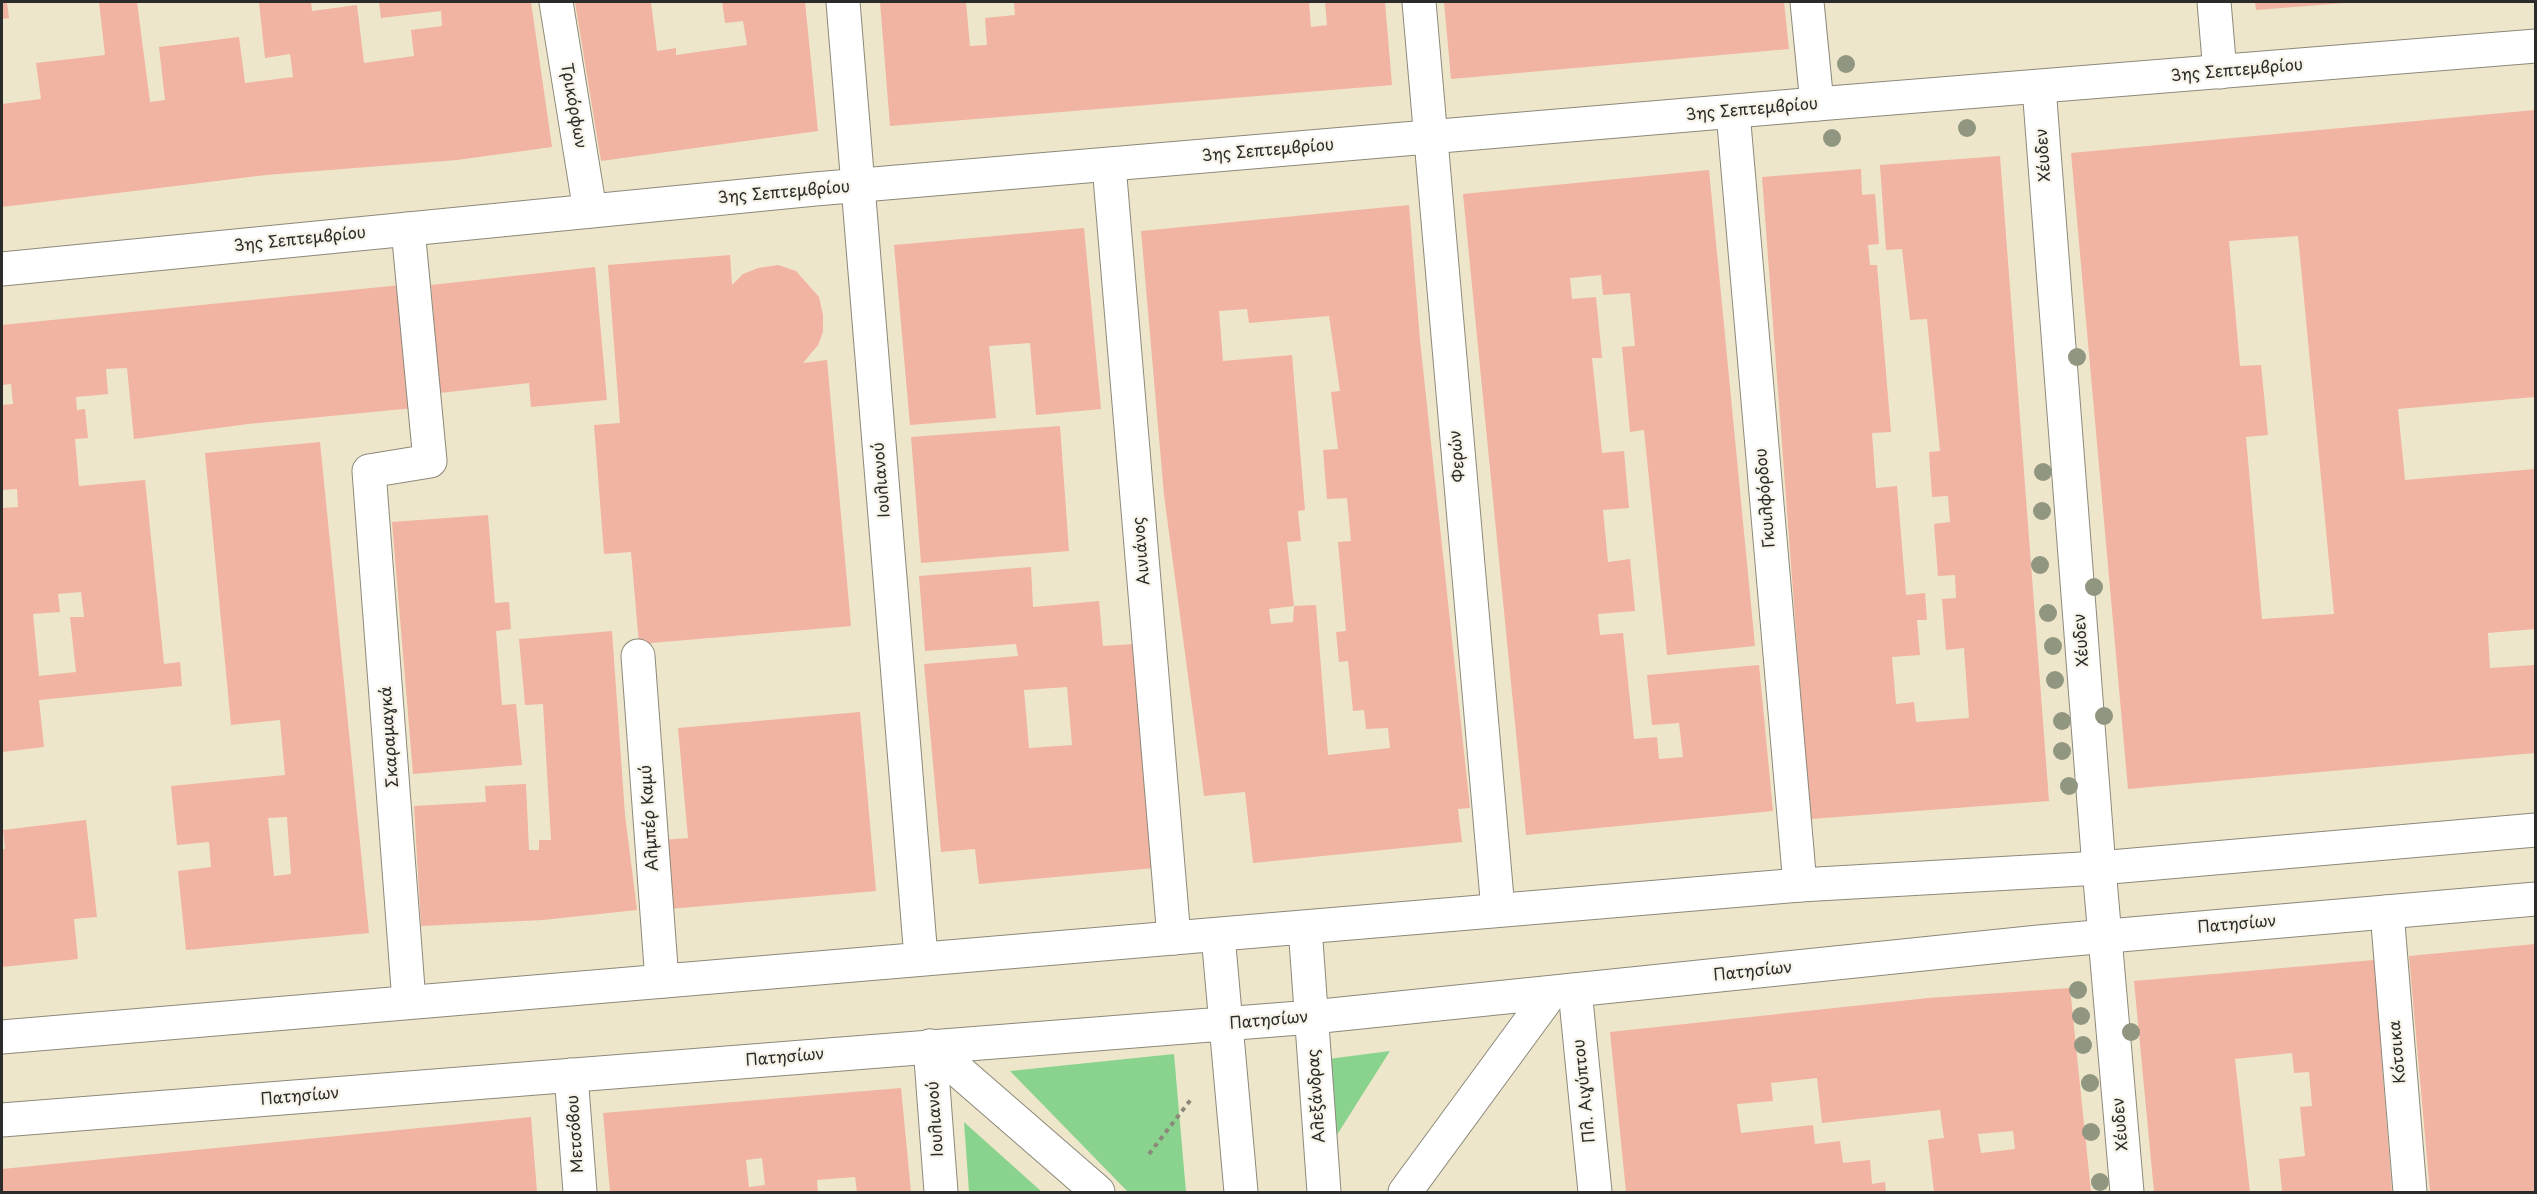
<!DOCTYPE html>
<html>
<head>
<meta charset="utf-8">
<style>
	body { margin:0 }
	#map { position:relative; width:2537px; height:1194px; overflow:hidden; background:#eee6ca; font-family:"Playpen Sans",sans-serif }
	canvas { display:block }
	.frame { position:absolute; inset:0; border:3px solid #2b2b2b; pointer-events:none }
</style>
</head>
<body>
<div id="map">
<canvas width="2537" height="1194"></canvas>
<div class="frame"></div>
</div>
<script>
const ctx = document.querySelector('canvas').getContext('2d');
ctx.lineJoin = 'round';
function fill(path, color) {
  ctx.fillStyle = color;
  ctx.fill(path, 'evenodd');
}
function shape(rows) {
  const path = new Path2D();
  for (const r of rows) {
    path.moveTo(r[0], r[1]);
    for (let i = 2; i < r.length; i += 2) path.lineTo(r[i], r[i + 1]);
  }
  return path;
}
function strokePath(path, color, width, dash) {
  ctx.strokeStyle = color;
  ctx.lineWidth = width;
  ctx.lineCap = dash ? 'butt' : 'round';
  ctx.setLineDash(dash || []);
  ctx.stroke(path);
}
function drawText(font, color, halo, rows, align = 'center') {
  ctx.font = font + ' "Playpen Sans",sans-serif';
  ctx.lineWidth = 4.5;
  ctx.setLineDash([]);
  ctx.textBaseline = 'middle';
  ctx.strokeStyle = halo;
  ctx.fillStyle = color;
  for (const [text, x, y, turn = 0] of rows) {
    ctx.save();
    ctx.translate(x, y);
    ctx.rotate((+turn || 0) * Math.PI / 180);
    ctx.textAlign = isNaN(turn) ? turn : align;
    if (halo) ctx.strokeText(text, 0, 0);
    ctx.fillText(text, 0, 0);
    ctx.restore();
  }
}
const green = shape([
	[1390,1051,1335,1138,1328,1059],
	[1174,1054,1186,1192,1128,1192,1010,1071],
	[964,1122,1042,1192,969,1192]
]);
const building = shape([
	[2,2,7,2,9,18,2,19],
	[99,2,137,2,150,102,165,100,159,47,239,37,245,83,293,77,290,54,265,58,259,2,311,2,312,11,357,5,364,63,414,56,411,30,442,26,441,11,381,18,379,2,531,2,552,147,457,160,266,175,2,207,2,104,41,99,36,63,105,55],
	[575,2,651,2,657,51,676,48,676,55,747,45,743,21,725,23,722,2,805,2,818,131,601,161],
	[880,2,966,2,970,46,987,45,985,18,1015,15,1014,2,1309,2,1311,27,1327,25,1325,2,1385,2,1392,85,890,126],
	[1444,2,1784,2,1789,49,1451,79],
	[2255,2,2345,2,2345,3,2256,10],
	[2535,110,2535,397,2398,409,2405,480,2535,469,2535,629,2488,633,2490,668,2535,665,2535,753,2128,789,2071,153],
	[2298,236,2334,614,2262,619,2246,437,2268,435,2261,365,2240,366,2229,241],
	[2000,156,2049,801,1810,819,1762,177,1861,169,1862,195,1875,194,1879,244,1868,245,1870,265,1877,265,1891,432,1872,433,1876,488,1897,486,1906,595,1925,593,1927,620,1917,620,1920,655,1892,657,1896,704,1914,702,1916,722,1969,718,1964,648,1946,650,1942,599,1956,598,1955,575,1938,576,1934,524,1950,522,1948,496,1932,497,1929,452,1940,451,1927,319,1910,320,1902,249,1886,250,1880,165],
	[1709,170,1755,646,1667,655,1644,430,1630,432,1622,347,1635,346,1630,293,1603,295,1601,275,1570,278,1572,299,1596,297,1602,358,1592,358,1602,453,1624,451,1629,508,1603,510,1608,562,1630,559,1635,611,1598,614,1600,635,1623,633,1634,739,1657,737,1659,759,1683,757,1679,723,1652,725,1647,675,1759,665,1773,811,1526,835,1463,194],
	[1409,205,1420,340,1470,808,1458,809,1462,842,1253,863,1245,792,1204,796,1164,495,1141,231],
	[1247,309,1249,323,1329,316,1340,391,1331,392,1338,449,1323,450,1327,499,1347,498,1351,541,1338,542,1346,631,1336,632,1339,662,1348,661,1353,711,1364,710,1366,729,1388,728,1390,748,1328,755,1316,605,1294,606,1287,542,1301,541,1298,511,1305,510,1292,355,1223,361,1219,311],
	[1294,606,1293,622,1271,624,1269,609],
	[1084,228,1101,409,1036,415,1030,343,989,346,996,418,910,425,894,245],
	[730,255,732,285,743,274,758,268,778,265,796,271,819,297,823,315,823,332,818,345,803,363,827,360,851,626,639,644,631,552,604,554,594,425,620,423,608,265],
	[595,267,607,400,531,407,529,383,440,393,431,285],
	[401,285,414,408,248,424,134,439,127,368,106,369,108,394,76,397,77,410,85,409,88,438,75,439,79,486,145,480,164,664,180,662,182,686,39,700,44,747,2,752,2,508,18,507,17,489,2,490,2,405,13,404,11,384,2,385,2,325],
	[81,592,84,617,70,617,76,672,39,676,33,614,60,612,58,594],
	[1060,426,1069,551,921,563,911,437],
	[320,442,369,933,186,950,178,871,211,867,209,842,177,845,171,786,285,775,280,720,231,725,205,453],
	[287,817,291,874,274,876,268,818],
	[488,515,495,603,509,602,511,629,496,631,502,705,516,704,522,765,413,774,392,522],
	[1031,567,1033,607,1099,601,1103,646,1134,644,1154,868,979,884,975,849,941,852,924,664,1018,656,1016,644,925,651,919,576],
	[1067,687,1072,745,1029,748,1024,690],
	[612,631,625,815,637,910,543,920,421,926,414,806,486,802,485,786,526,784,529,850,539,850,539,840,551,840,543,704,525,705,519,639],
	[860,712,876,891,669,909,662,840,688,838,678,728],
	[86,820,97,917,74,919,78,959,2,967,2,849,5,849,3,830],
	[2535,944,2535,1192,2430,1192,2409,956],
	[2374,960,2392,1192,2282,1192,2279,1159,2305,1156,2300,1107,2312,1106,2309,1072,2294,1073,2292,1053,2235,1059,2250,1192,2154,1192,2134,981],
	[2070,988,2091,1192,1934,1192,1928,1140,1944,1138,1940,1110,1822,1123,1817,1078,1771,1083,1773,1101,1737,1104,1741,1133,1813,1125,1815,1144,1840,1141,1843,1163,1870,1160,1872,1184,1885,1182,1886,1192,1626,1192,1610,1032,1928,998],
	[2013,1131,2015,1149,1981,1153,1978,1134],
	[901,1088,911,1192,857,1192,855,1177,817,1180,818,1192,610,1192,603,1113],
	[762,1158,765,1185,749,1187,746,1160],
	[531,1117,537,1192,2,1192,2,1169]
]);
const path = shape([
	[1149,1154,1192,1098]
]);
const street = shape([
	[556,2,590,211],
	[1419,2,1498,910],
	[1807,2,1817,104],
	[2214,2,2220,72],
	[2039,87,2099,868,2127,1192],
	[1733,112,1800,885],
	[1109,165,1174,938],
	[408,229,430,461,369,471,409,1002],
	[638,656,662,981],
	[2387,912,2410,1192],
	[1575,990,1595,1192],
	[930,1046,941,1192],
	[571,1075,580,1192]
]);
const secondary = shape([
	[843,2,921,958],
	[2,269,815,189,1817,104,2536,46]
]);
const primary = shape([
	[1305,927,1324,1192],
	[1218,935,1241,1192],
	[2,1037,1800,885,2099,868,2536,830],
	[930,1046,1098,1192],
	[2,1120,1312,1017,2039,942,2536,899],
	[1405,1192,1551,993]
]);
const trees = [
	[1846,64],
	[1967,128],
	[1832,138],
	[2077,357],
	[2043,472],
	[2042,511],
	[2040,565],
	[2094,587],
	[2048,613],
	[2053,646],
	[2055,680],
	[2104,716],
	[2062,721],
	[2062,751],
	[2069,786],
	[2078,990],
	[2081,1016],
	[2131,1032],
	[2083,1045],
	[2090,1083],
	[2091,1132],
	[2100,1182]
];
const streetNames = [
	["3ης Σεπτεμβρίου",2237,71,-5],
	["Τρικόρφων",573,106,80],
	["3ης Σεπτεμβρίου",1752,110,-5],
	["3ης Σεπτεμβρίου",1268,151,-5],
	["Χέυδεν",2044,155,-94],
	["3ης Σεπτεμβρίου",784,193,-5],
	["3ης Σεπτεμβρίου",300,240,-6],
	["Φερών",1458,456,-95],
	["Ιουλιανού",882,480,-95],
	["Γκυιλφόρδου",1766,498,-95],
	["Αινιάνος",1142,551,-95],
	["Χέυδεν",2082,640,-94],
	["Σκαραμαγκά",390,737,-94],
	["Αλμπέρ Καμύ",650,818,-94],
	["Πατησίων",2237,925,-5],
	["Πατησίων",1753,972,-6],
	["Πατησίων",1269,1021,-5],
	["Κότσικα",2398,1052,-95],
	["Πατησίων",785,1058,-5],
	["Πλ. Αιγύπτου",1585,1091,-96],
	["Αλεξάνδρας",1317,1096,-94],
	["Πατησίων",300,1097,-5],
	["Ιουλιανού",936,1119,-94],
	["Χέυδεν",2121,1124,-95],
	["Μετσόβου",576,1134,-94]
];
fill(green, '#8ad38f');
fill(building, '#f1b3a2');
strokePath(street, '#8c887a', 35);
strokePath(secondary, '#8c887a', 35);
strokePath(primary, '#8c887a', 35);
strokePath(path, '#8c887a', 4, [4.5, 4.5]);
strokePath(street, '#fff', 33);
strokePath(secondary, '#fff', 33);
strokePath(primary, '#fff', 33);
ctx.fillStyle = '#909680';
for (const [x, y] of trees) {
  ctx.beginPath();
  ctx.arc(x, y, 9, 0, 2 * Math.PI);
  ctx.fill();
}
drawText('16px', '#2b2b2b', '#f7f3e8', streetNames);
</script>
</body>
</html>
